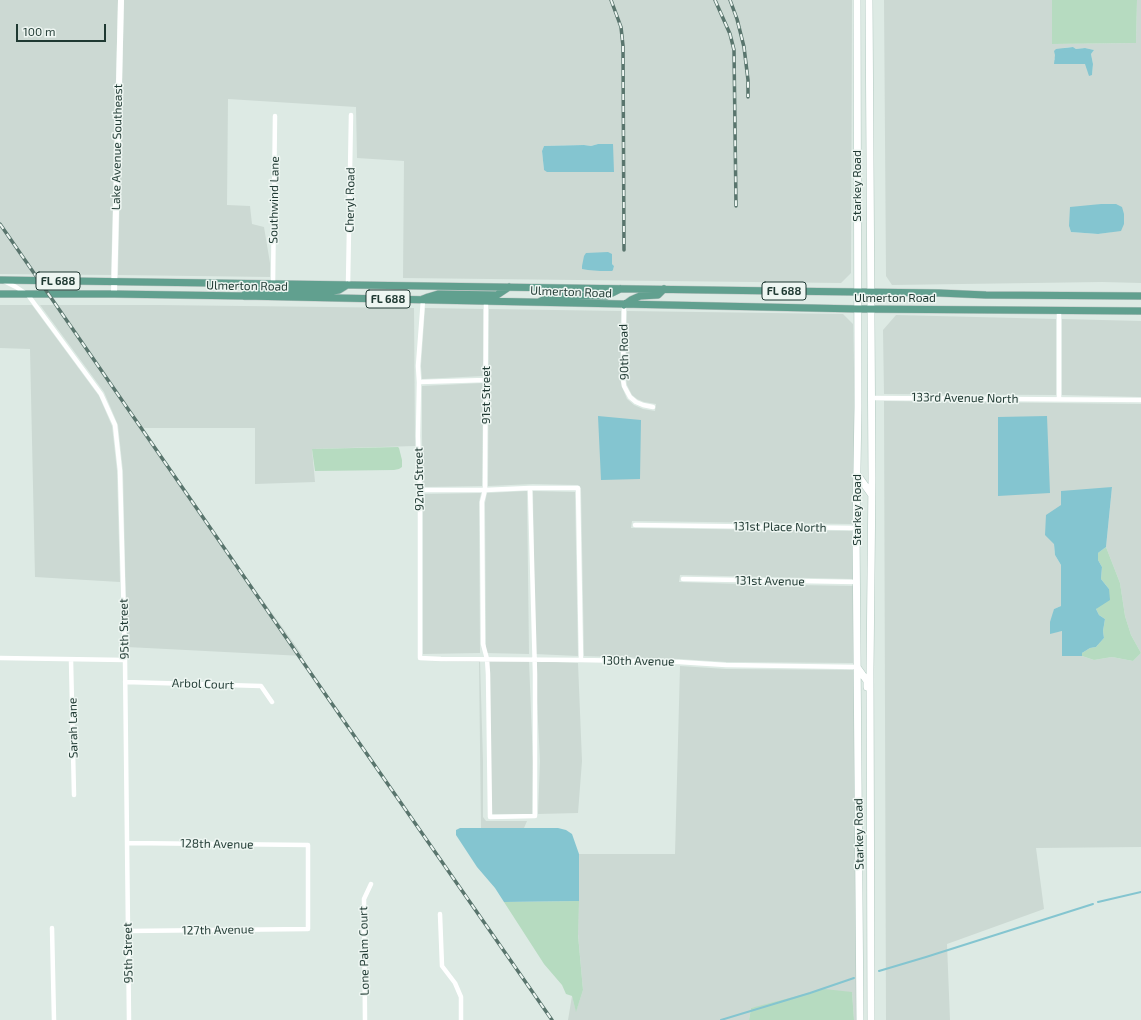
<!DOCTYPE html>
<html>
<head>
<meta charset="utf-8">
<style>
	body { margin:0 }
	#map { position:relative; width:1141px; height:1020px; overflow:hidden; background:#ddeae4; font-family:"Exo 2",sans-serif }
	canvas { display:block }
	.scale { position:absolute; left:16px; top:24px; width:90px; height:18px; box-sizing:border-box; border:2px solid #1f3932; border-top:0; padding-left:5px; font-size:12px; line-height:14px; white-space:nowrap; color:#1f3932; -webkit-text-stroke:3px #eef6f2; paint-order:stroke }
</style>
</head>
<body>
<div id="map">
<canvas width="1141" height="1020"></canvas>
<div class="scale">100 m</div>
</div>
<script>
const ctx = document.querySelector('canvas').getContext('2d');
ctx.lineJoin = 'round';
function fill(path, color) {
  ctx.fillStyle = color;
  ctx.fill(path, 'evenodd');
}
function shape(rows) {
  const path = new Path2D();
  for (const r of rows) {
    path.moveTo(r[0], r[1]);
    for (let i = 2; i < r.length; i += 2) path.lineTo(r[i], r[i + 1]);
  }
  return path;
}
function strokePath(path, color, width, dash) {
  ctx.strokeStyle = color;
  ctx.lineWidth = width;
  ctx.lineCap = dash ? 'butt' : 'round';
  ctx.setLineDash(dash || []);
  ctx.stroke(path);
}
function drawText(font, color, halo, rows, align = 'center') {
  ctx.font = font + ' "Exo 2",sans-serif';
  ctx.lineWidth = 3;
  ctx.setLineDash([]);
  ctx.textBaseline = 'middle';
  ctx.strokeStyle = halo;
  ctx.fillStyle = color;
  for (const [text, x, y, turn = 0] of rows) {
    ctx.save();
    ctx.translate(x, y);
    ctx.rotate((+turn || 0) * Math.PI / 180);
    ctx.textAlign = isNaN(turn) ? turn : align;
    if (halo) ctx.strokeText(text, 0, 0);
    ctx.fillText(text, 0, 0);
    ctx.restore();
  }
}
const built = shape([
	[0,0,118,0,111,275,0,274],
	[124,0,852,0,851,273,841,283,403,278,404,161,357,158,356,107,228,99,227,205,250,206,252,224,264,227,270,263,270,277,118,275],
	[598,144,613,144,613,172,544,170,542,151,544,146,584,145,591,146],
	[612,254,612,264,614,266,613,270,582,266],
	[884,0,1052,0,1052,44,1136,43,1137,0,1141,0,1141,283,1102,282,892,285,886,276],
	[1070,47,1073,47,1076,49,1085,48,1094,50,1091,54,1093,64,1092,75,1088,72,1087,66,1086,64,1079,64,1054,60,1056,55,1064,48],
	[1101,204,1112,232,1098,234,1071,232,1069,226,1093,206],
	[0,305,32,305,99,396,112,426,117,471,120,582,35,577,30,349,0,348],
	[40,305,159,305,414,308,415,446,312,449,315,482,255,484,255,428,139,428,303,656,127,647,123,471,118,425,104,392],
	[425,308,483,309,483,376,422,379,421,366],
	[489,309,621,311,620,378,622,387,627,399,634,405,643,409,655,411,656,404,644,402,637,399,632,395,627,385,626,378,627,311,843,314,853,324,855,412,854,473,852,474,854,475,853,524,632,521,631,528,853,531,854,579,680,575,679,582,739,584,854,586,854,663,726,662,679,659,584,656,581,488,578,485,533,484,488,486],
	[896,315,1056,319,1056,395,884,394,883,330],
	[1062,319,1141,321,1141,397,1062,395],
	[483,383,482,486,423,487,422,436,422,386],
	[884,401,1141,404,1141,847,1036,848,1044,909,947,944,950,1020,886,1020],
	[1112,487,1106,547,1120,583,1125,616,1131,635,1141,653,1133,661,1112,657,1094,660,1082,656,1062,656,1062,631,1050,633,1054,609,1061,606,1061,565,1055,555,1054,544,1061,505],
	[527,491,529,654,486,653,485,503,487,493],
	[533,491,575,492,578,656,535,654],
	[481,493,479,502,480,653,423,654,423,494],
	[480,660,483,762,483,817,486,821,527,821,524,828,481,828,479,662,431,661],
	[486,660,529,661,533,762,532,814,489,814],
	[535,661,578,663,582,761,578,813,538,814,540,761],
	[680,666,726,669,854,670,857,1020,854,1020,852,992,751,1008,749,1020,568,1020,572,996,576,1011,583,990,578,934,579,854,675,854]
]);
const green = shape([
	[1052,0,1137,0,1136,43,1052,44],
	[398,447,399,448,402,460,402,467,399,469,394,470,315,471,312,449],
	[1106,547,1120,583,1125,616,1131,635,1141,653,1133,661,1112,657,1094,660,1082,656,1082,653,1090,648,1096,647,1104,638,1103,631,1105,619,1099,615,1096,609,1109,589,1101,579,1102,567,1098,560,1098,553],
	[579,901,578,935,583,990,576,1012,572,996,566,994,562,985,544,964,504,902],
	[824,989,852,992,854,1020,749,1020,751,1008]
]);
const water = shape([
	[1073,47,1076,49,1085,48,1094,50,1091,54,1093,64,1092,75,1089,76,1085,64,1054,64,1055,55,1054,51,1056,49],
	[598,144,613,144,614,172,547,172,544,170,542,151,544,146,584,145,591,146],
	[1101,204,1116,204,1122,207,1124,214,1124,224,1121,231,1098,234,1071,232,1069,226,1070,207],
	[608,252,612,254,612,264,614,266,613,270,612,271,600,271,588,270,582,269,582,266,584,256,586,253],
	[598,416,641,420,640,479,601,480],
	[1047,416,1050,493,998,496,998,417],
	[1112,487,1106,547,1098,553,1098,560,1102,567,1101,579,1109,589,1110,600,1096,609,1099,615,1105,619,1103,631,1104,638,1096,647,1090,648,1082,653,1082,656,1062,656,1062,631,1050,634,1050,622,1054,609,1061,606,1061,565,1055,555,1054,544,1045,535,1046,515,1061,505,1061,491],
	[460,828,558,828,566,830,572,834,579,854,579,901,504,902,495,888,477,867,456,835,456,830]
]);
const stream = shape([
	[1098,902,1141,892],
	[879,971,926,957,1093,904],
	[721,1020,810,993,854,978]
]);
const minor = shape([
	[4,281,16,287,28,295,101,394,115,425,120,471,125,660,129,1020],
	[273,284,275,116],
	[348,285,351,115],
	[423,300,418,366,419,382,418,436,420,490,420,658,441,659,581,660,679,662,726,665,857,667],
	[486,301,485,490,482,502,483,644,487,659,488,674,490,817,535,816,535,674,530,488],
	[624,305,623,379,624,386,630,397,636,402,643,405,653,407],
	[419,382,486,380],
	[871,398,1141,400],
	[1059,399,1059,310],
	[420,490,485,490,530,488,578,488,581,660],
	[635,525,856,528],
	[683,579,857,582],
	[0,658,125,660],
	[71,660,74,795],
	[125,682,261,686,272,702],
	[127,843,308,845,308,929,128,931],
	[440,914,442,966,455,983,461,997,461,1020],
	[52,928,54,1020],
	[365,1020,364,899,371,884]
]);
const tertiary = shape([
	[114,294,121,0]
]);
const secondary = shape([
	[857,0,858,407,856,528,860,1020],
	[869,0,872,478,870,670,871,1020],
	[857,474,871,494],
	[857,667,867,681,867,687]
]);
const primary = shape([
	[0,280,778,291,939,293,986,295,1141,296],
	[0,294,114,294,244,296,858,309,1141,311],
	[244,296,246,292,251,291,333,291,339,290,347,285],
	[423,299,428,297,438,294,497,295,509,287],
	[539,302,552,296,606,296,620,289],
	[624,305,631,300,640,296,658,295,664,289]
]);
const rail = shape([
	[611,0,621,27,623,46,624,250],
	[715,0,730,34,734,50,736,206],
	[730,0,737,19,744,47,748,80,748,97],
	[0,224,330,701,552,1020]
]);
const shields = [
	[58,281,44],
	[784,291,44],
	[388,299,44]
];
const shieldNames = [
	["FL 688",58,281],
	["FL 688",784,291],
	["FL 688",388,299]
];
const streetNames = [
	["Lake Avenue Southeast",117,147,-89],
	["Starkey Road",857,186,-90],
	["Southwind Lane",274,200,-89],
	["Cheryl Road",350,200,-89],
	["Ulmerton Road",247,286,1],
	["Ulmerton Road",571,292,2],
	["Ulmerton Road",895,298],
	["90th Road",624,352,-91],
	["91st Street",486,395,-90],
	["133rd Avenue North",965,398,1],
	["92nd Street",419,479,-91],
	["Starkey Road",857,510,-90],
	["131st Place North",780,527,1],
	["131st Avenue",770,581,1],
	["95th Street",124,629,-91],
	["130th Avenue",638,661,1],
	["Arbol Court",203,684,2],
	["Sarah Lane",73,728,-91],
	["Starkey Road",859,834,-91],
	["128th Avenue",217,844,1],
	["127th Avenue",218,930,-1],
	["Lone Palm Court",364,951,-91],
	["95th Street",128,953,-91]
];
fill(built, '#ccd9d3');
fill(green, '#b6dbc0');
fill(water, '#84c5d0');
strokePath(stream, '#84c5d0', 2);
strokePath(secondary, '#b1c9c0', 8);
strokePath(primary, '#bcc4c2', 8);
strokePath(minor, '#fff', 4.5);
strokePath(tertiary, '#fff', 6);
strokePath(secondary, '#fff', 7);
strokePath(primary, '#61a08f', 7);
strokePath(rail, '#59756d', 3.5);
strokePath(rail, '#eef6f2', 2, [6]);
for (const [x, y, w] of shields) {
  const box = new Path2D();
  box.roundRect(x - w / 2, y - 9, w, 18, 3);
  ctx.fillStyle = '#eef6f2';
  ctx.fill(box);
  strokePath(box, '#1f3932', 1);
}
drawText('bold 11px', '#1f3932', null, shieldNames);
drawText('12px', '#1f3932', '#eef6f2', streetNames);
</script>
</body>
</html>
